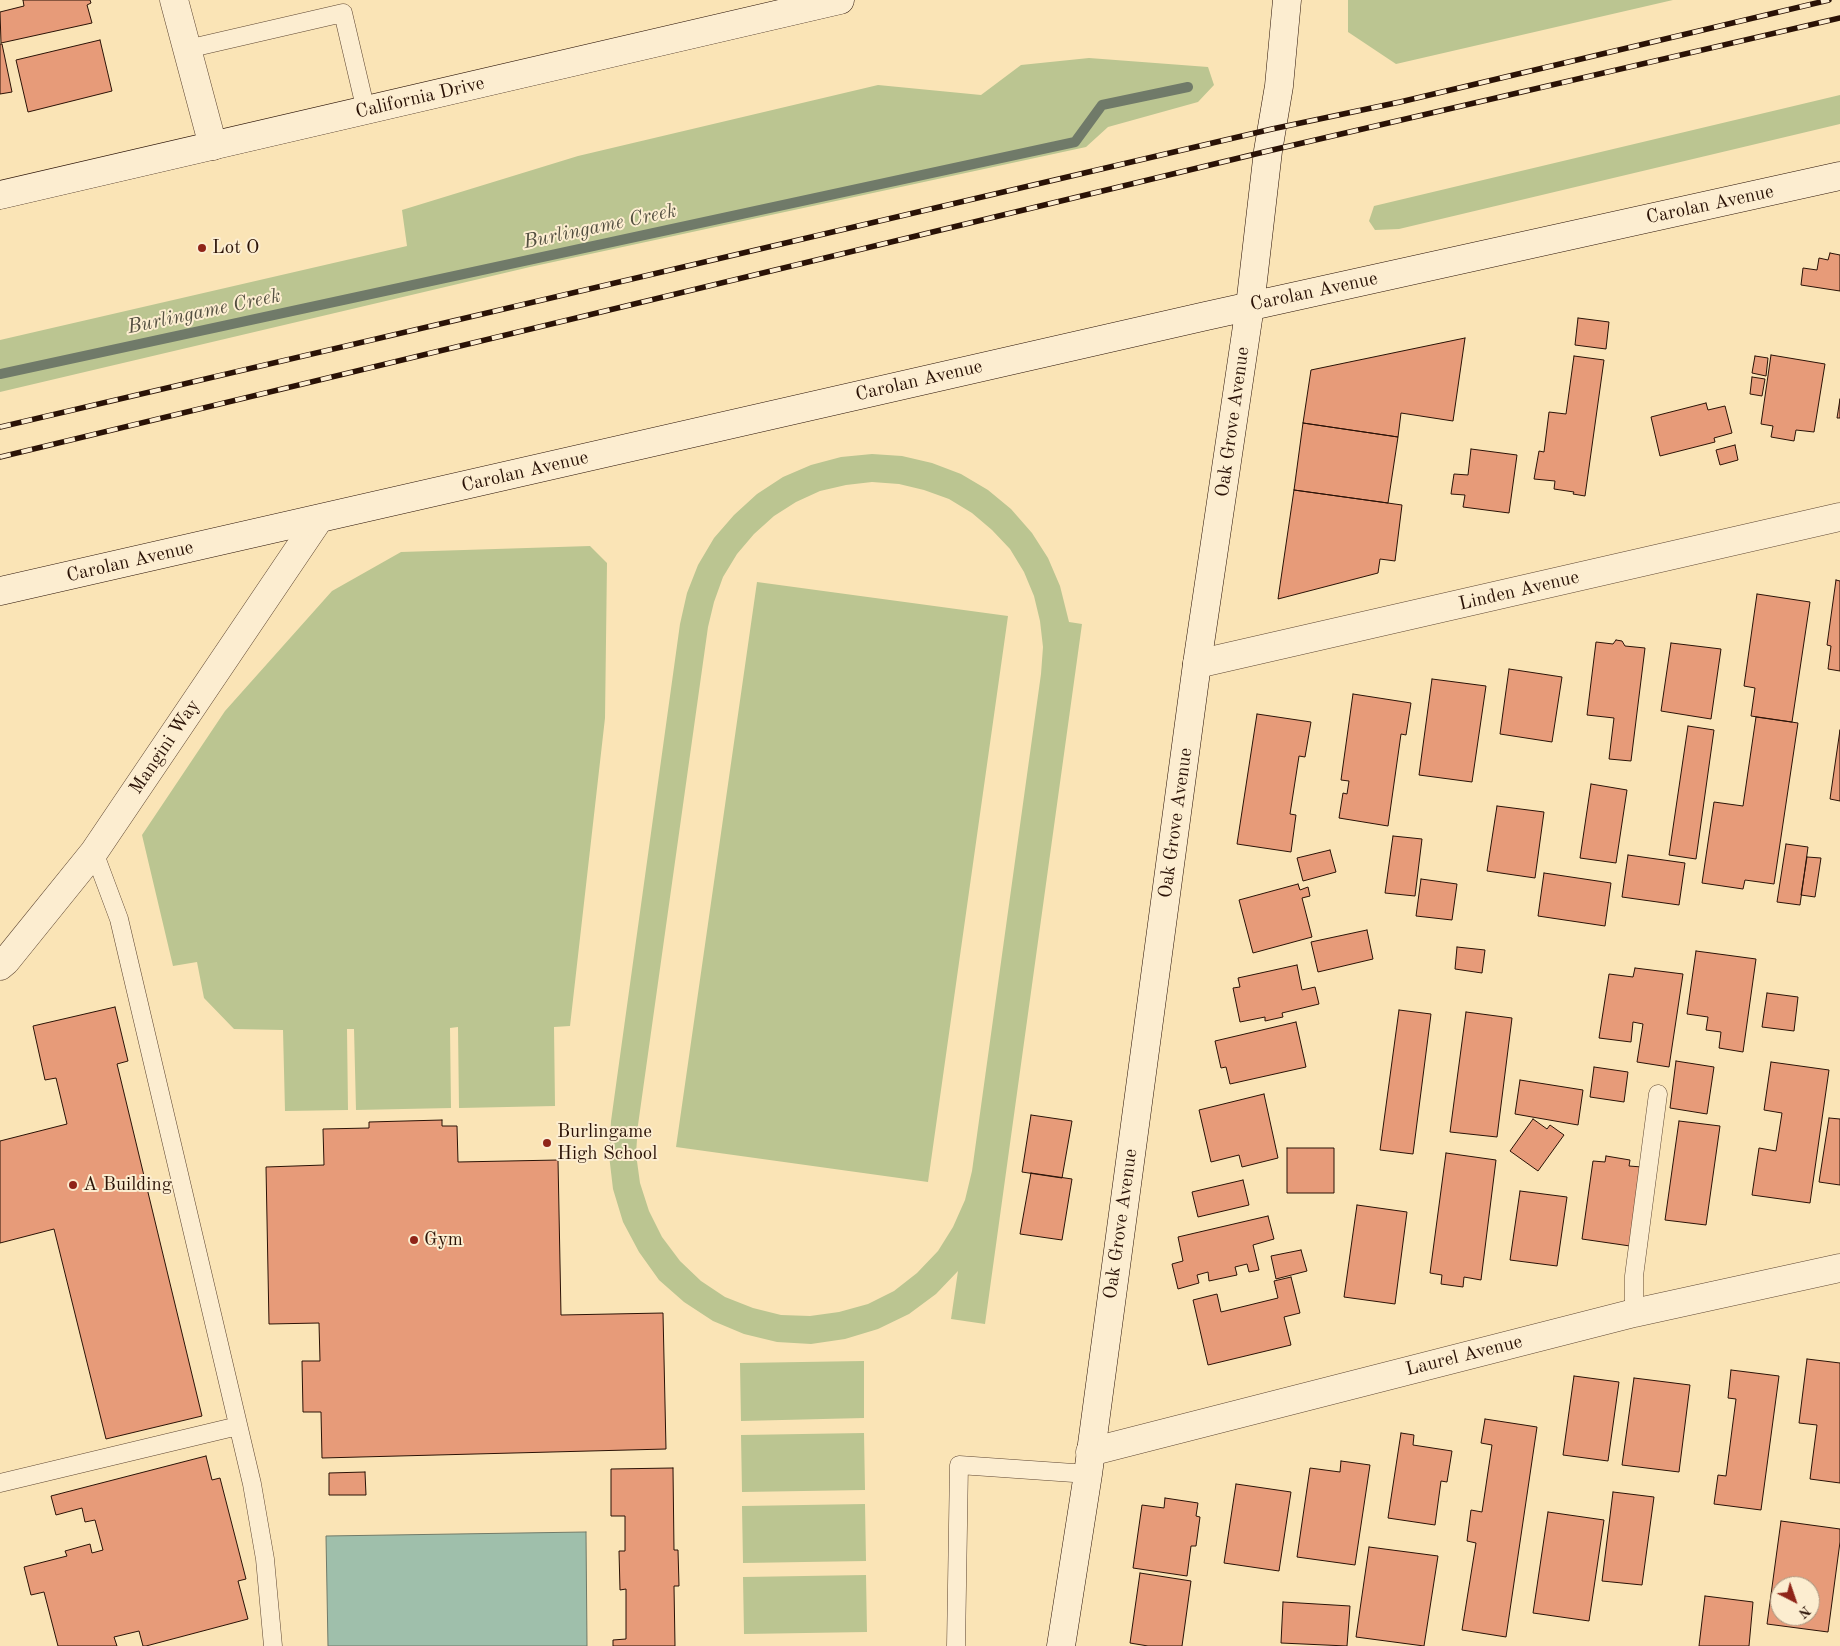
<!DOCTYPE html>
<html>
<head>
<meta charset="utf-8">
<style>
	body { margin:0 }
	#map { position:relative; width:1840px; height:1646px; overflow:hidden; background:#fae4b6; font-family:"Old Standard TT",serif }
	canvas { display:block }
	.north { position:absolute; left:1770px; top:1576px; width:50px; height:50px; box-sizing:border-box; background:#fcedd0; border:1px solid #a8957f; border-radius:50%; rotate:139deg; font-size:14px; font-weight:700; line-height:20px; text-align:center; color:#2a1206 }
	.north::after { content:''; display:block; margin:auto; width:18px; height:22px; background:#8f2418; clip-path:polygon(50% 0,100% 100%,50% 72%,0 100%) }
</style>
</head>
<body>
<div id="map">
<canvas width="1840" height="1646"></canvas>
<div class="north">N</div>
</div>
<script>
const ctx = document.querySelector('canvas').getContext('2d');
ctx.lineJoin = 'round';
function fill(path, color) {
  ctx.fillStyle = color;
  ctx.fill(path, 'evenodd');
}
function shape(rows) {
  const path = new Path2D();
  for (const r of rows) {
    path.moveTo(r[0], r[1]);
    for (let i = 2; i < r.length; i += 2) path.lineTo(r[i], r[i + 1]);
  }
  return path;
}
function strokePath(path, color, width, dash) {
  ctx.strokeStyle = color;
  ctx.lineWidth = width;
  ctx.lineCap = dash ? 'butt' : 'round';
  ctx.setLineDash(dash || []);
  ctx.stroke(path);
}
function drawText(font, color, halo, rows, align = 'center') {
  ctx.font = font + ' "Old Standard TT",serif';
  ctx.lineWidth = 4;
  ctx.setLineDash([]);
  ctx.textBaseline = 'middle';
  ctx.strokeStyle = halo;
  ctx.fillStyle = color;
  for (const [text, x, y, turn = 0] of rows) {
    ctx.save();
    ctx.translate(x, y);
    ctx.rotate((+turn || 0) * Math.PI / 180);
    ctx.textAlign = isNaN(turn) ? turn : align;
    if (halo) ctx.strokeText(text, 0, 0);
    ctx.fillText(text, 0, 0);
    ctx.restore();
  }
}
const green = shape([
	[1348,0,1673,0,1396,64,1348,32],
	[1089,58,1208,67,1214,85,1198,102,1108,127,1086,147,530,267,0,392,0,340,407,246,402,210,578,156,878,85,981,95,1021,65],
	[1840,95,1840,124,1399,229,1375,230,1369,221,1374,206],
	[872,454,902,456,932,463,961,474,988,490,1011,509,1032,533,1048,558,1060,586,1069,622,1082,624,985,1324,951,1319,958,1271,936,1294,909,1314,878,1329,845,1339,811,1344,777,1342,744,1334,713,1321,684,1302,659,1280,639,1252,623,1222,613,1189,609,1155,611,1121,680,624,687,593,698,565,714,538,734,515,757,494,783,477,811,465,841,457],
	[872,482,899,484,924,490,949,499,972,513,992,530,1010,549,1024,572,1034,596,1040,621,1043,647,1041,674,972,1171,965,1200,953,1227,938,1251,917,1273,894,1291,868,1304,839,1312,810,1316,781,1315,753,1308,725,1297,701,1281,680,1261,662,1237,649,1211,640,1183,636,1154,638,1125,708,627,714,602,723,577,737,554,754,534,774,516,796,502,820,491,846,485],
	[590,546,607,563,605,718,570,1026,554,1027,555,1106,459,1108,458,1027,450,1028,451,1108,356,1110,354,1029,347,1029,348,1110,285,1111,283,1030,234,1029,204,998,197,962,173,966,142,835,225,711,332,591,401,552],
	[757,582,1008,616,928,1182,676,1147],
	[864,1361,864,1418,741,1421,740,1363],
	[864,1433,865,1490,742,1492,741,1435],
	[865,1504,866,1561,743,1563,742,1506],
	[866,1575,867,1632,744,1634,743,1577]
]);
const water = shape([
	[586,1532,587,1646,328,1646,326,1536,586,1532]
]);
const stream = shape([
	[0,374,1075,142,1102,105,1188,87]
]);
const building = shape([
	[23,0,90,0,91,3,87,5,92,23,1,43,0,12,24,6,23,0],
	[100,40,112,91,28,112,16,60,100,40],
	[0,44,2,44,12,92,0,94,0,44],
	[1830,253,1840,255,1840,291,1801,285,1803,268,1817,270,1819,258,1828,260,1830,253],
	[1578,318,1609,322,1606,349,1575,345,1578,318],
	[1465,338,1453,421,1401,413,1398,437,1303,423,1311,370,1465,338],
	[1771,355,1825,364,1814,432,1796,430,1794,441,1771,437,1773,426,1761,424,1771,355],
	[1574,356,1604,360,1585,496,1573,494,1574,492,1554,489,1555,481,1534,479,1539,451,1544,452,1549,412,1566,414,1574,356],
	[1755,356,1768,358,1766,376,1752,373,1755,356],
	[1752,377,1765,379,1762,396,1750,394,1752,377],
	[1840,399,1840,418,1837,418,1840,399],
	[1706,403,1708,410,1725,406,1732,433,1714,438,1715,442,1660,456,1651,417,1706,403],
	[1303,423,1398,437,1388,503,1294,490,1303,423],
	[1735,445,1738,460,1720,465,1716,450,1735,445],
	[1471,449,1517,455,1509,513,1463,507,1465,495,1451,494,1454,474,1468,475,1471,449],
	[1294,490,1402,505,1395,561,1380,559,1378,573,1278,599,1294,490],
	[1836,580,1840,581,1840,671,1828,669,1831,646,1827,645,1836,580],
	[1757,594,1810,602,1792,722,1751,716,1755,688,1744,686,1757,594],
	[1616,640,1622,641,1625,646,1645,648,1631,761,1609,759,1614,718,1587,715,1596,642,1613,644,1616,640],
	[1671,643,1721,649,1711,719,1661,711,1671,643],
	[1509,669,1562,677,1552,742,1500,734,1509,669],
	[1432,679,1486,686,1472,782,1419,775,1432,679],
	[1353,694,1411,703,1406,735,1401,734,1388,826,1339,818,1343,793,1347,794,1349,781,1341,780,1353,694],
	[1257,714,1311,722,1305,757,1299,756,1290,814,1296,815,1291,852,1237,844,1257,714],
	[1756,717,1798,723,1774,884,1745,880,1743,889,1702,883,1714,802,1743,806,1756,717],
	[1688,726,1714,730,1696,859,1669,855,1688,726],
	[1840,730,1840,801,1830,799,1840,730],
	[1591,784,1627,790,1616,863,1580,858,1591,784],
	[1497,806,1544,812,1535,878,1487,871,1497,806],
	[1393,836,1422,839,1415,896,1385,893,1393,836],
	[1786,844,1808,847,1800,905,1777,902,1786,844],
	[1330,850,1336,872,1303,881,1297,858,1330,850],
	[1628,855,1685,863,1679,905,1622,897,1628,855],
	[1807,857,1821,858,1815,897,1801,895,1807,857],
	[1544,873,1611,883,1605,926,1538,916,1544,873],
	[1421,879,1457,884,1452,920,1416,916,1421,879],
	[1298,884,1300,890,1308,887,1310,896,1302,898,1312,937,1253,953,1239,900,1298,884],
	[1367,930,1373,959,1318,972,1311,942,1367,930],
	[1457,947,1485,950,1482,973,1455,969,1457,947],
	[1696,951,1756,959,1743,1052,1719,1048,1721,1032,1706,1030,1708,1017,1687,1014,1696,951],
	[1297,965,1302,990,1315,987,1319,1004,1282,1013,1283,1017,1265,1021,1265,1017,1240,1022,1233,988,1240,987,1238,978,1297,965],
	[1635,968,1683,974,1669,1067,1637,1062,1643,1024,1633,1022,1631,1042,1599,1038,1609,974,1633,977,1635,968],
	[1767,993,1798,997,1794,1031,1762,1027,1767,993],
	[115,1007,128,1061,117,1064,202,1416,106,1439,54,1229,0,1243,0,1141,67,1124,56,1078,45,1080,33,1026,115,1007],
	[1399,1010,1431,1014,1413,1154,1380,1150,1399,1010],
	[1466,1012,1512,1018,1497,1137,1450,1132,1466,1012],
	[1296,1022,1306,1067,1230,1084,1226,1067,1221,1068,1215,1041,1296,1022],
	[1676,1061,1714,1067,1707,1114,1670,1108,1676,1061],
	[1771,1062,1829,1070,1810,1203,1752,1195,1759,1148,1776,1151,1782,1113,1764,1110,1771,1062],
	[1594,1067,1628,1072,1624,1102,1590,1097,1594,1067],
	[1520,1080,1583,1090,1578,1125,1515,1114,1520,1080],
	[1264,1094,1278,1158,1242,1167,1239,1155,1211,1162,1199,1110,1264,1094],
	[1031,1115,1072,1121,1062,1178,1022,1172,1031,1115],
	[1829,1118,1840,1119,1840,1185,1819,1182,1829,1118],
	[1533,1119,1547,1129,1550,1125,1564,1135,1538,1171,1510,1151,1533,1119],
	[442,1120,442,1126,457,1126,458,1162,558,1160,561,1315,663,1313,666,1449,322,1458,321,1412,303,1412,302,1361,320,1361,319,1323,269,1324,266,1167,324,1165,323,1129,369,1128,369,1122,442,1120],
	[1679,1121,1720,1126,1706,1225,1665,1220,1679,1121],
	[1287,1148,1334,1148,1334,1193,1287,1193,1287,1148],
	[1446,1153,1496,1160,1481,1280,1464,1277,1463,1287,1441,1284,1442,1275,1430,1273,1446,1153],
	[1606,1156,1630,1160,1629,1166,1642,1167,1630,1246,1582,1239,1593,1161,1605,1162,1606,1156],
	[1031,1173,1072,1179,1062,1240,1020,1234,1031,1173],
	[1243,1180,1249,1205,1198,1217,1192,1192,1243,1180],
	[1520,1191,1567,1197,1557,1266,1510,1260,1520,1191],
	[1357,1205,1407,1212,1395,1304,1344,1297,1357,1205],
	[1268,1216,1274,1239,1253,1245,1259,1270,1249,1272,1247,1264,1235,1267,1237,1275,1209,1281,1208,1272,1197,1275,1199,1283,1178,1289,1172,1264,1183,1261,1178,1237,1268,1216],
	[1301,1250,1307,1271,1276,1279,1271,1256,1301,1250],
	[1291,1277,1300,1313,1284,1317,1291,1345,1208,1365,1193,1300,1217,1294,1221,1312,1278,1298,1274,1281,1291,1277],
	[1807,1359,1840,1363,1840,1483,1810,1479,1817,1425,1799,1423,1807,1359],
	[1731,1370,1779,1376,1761,1510,1714,1504,1718,1475,1726,1476,1736,1399,1728,1398,1731,1370],
	[1574,1376,1619,1382,1608,1461,1563,1455,1574,1376],
	[1634,1378,1690,1385,1679,1472,1622,1465,1634,1378],
	[1485,1419,1537,1427,1506,1637,1462,1630,1476,1543,1467,1541,1471,1510,1482,1512,1492,1445,1481,1443,1485,1419],
	[1401,1433,1414,1435,1413,1445,1452,1451,1447,1482,1441,1481,1435,1525,1388,1518,1401,1433],
	[206,1456,212,1480,220,1478,246,1579,238,1581,248,1619,146,1646,143,1646,139,1631,114,1637,117,1646,58,1646,44,1592,31,1595,24,1567,67,1556,65,1551,90,1544,92,1553,103,1550,95,1520,85,1522,82,1508,56,1515,51,1496,206,1456],
	[1341,1461,1370,1465,1355,1565,1297,1557,1310,1468,1340,1472,1341,1461],
	[673,1468,674,1550,678,1550,679,1586,674,1586,675,1646,613,1646,613,1640,626,1639,626,1589,620,1590,619,1551,625,1551,625,1516,611,1516,611,1469,673,1468],
	[365,1472,366,1495,329,1495,329,1473,365,1472],
	[1236,1484,1291,1492,1279,1571,1224,1563,1236,1484],
	[1613,1492,1654,1497,1642,1585,1602,1581,1613,1492],
	[1165,1498,1198,1503,1196,1516,1200,1517,1196,1546,1191,1546,1187,1576,1133,1568,1142,1505,1164,1508,1165,1498],
	[1548,1512,1604,1520,1589,1621,1533,1613,1548,1512],
	[1781,1521,1840,1529,1840,1542,1828,1632,1767,1624,1781,1521],
	[1780,1586,1810,1586,1810,1616,1780,1616,1780,1586],
	[1369,1547,1438,1556,1424,1646,1356,1637,1369,1547],
	[1140,1573,1191,1581,1182,1646,1148,1646,1130,1643,1140,1573],
	[1705,1596,1753,1602,1749,1646,1699,1646,1705,1596],
	[1283,1602,1350,1606,1347,1646,1281,1643,1283,1602]
]);
const lane = shape([
	[187,49,343,13,366,111],
	[94,852,119,919,252,1484,265,1559,273,1646],
	[1634,1313,1634,1276,1658,1094],
	[0,1483,238,1426],
	[956,1646,959,1465,1088,1474]
]);
const street = shape([
	[174,0,213,146],
	[1197,664,1840,517],
	[0,966,6,961,94,852,319,519],
	[1090,1452,1634,1313,1840,1268]
]);
const secondary = shape([
	[0,195,840,0],
	[0,591,1206,316,1840,176],
	[1061,1646,1088,1474,1197,664,1250,306,1268,151,1279,86,1287,0]
]);
const rail = shape([
	[0,427,1272,129,1400,102,1829,0],
	[0,457,1268,151,1840,18]
]);
const markers = [
	[202,248,5,"#8f2418"],
	[547,1143,5,"#8f2418"],
	[73,1185,5,"#8f2418"],
	[414,1240,5,"#8f2418"]
];
const streetNames = [
	["California Drive",420,98,-13],
	["Carolan Avenue",1710,205,-12],
	["Carolan Avenue",1314,292,-12],
	["Carolan Avenue",919,381,-13],
	["Oak Grove Avenue",1233,422,-82],
	["Carolan Avenue",525,472,-13],
	["Carolan Avenue",130,562,-13],
	["Linden Avenue",1519,591,-13],
	["Mangini Way",165,747,-56],
	["Oak Grove Avenue",1176,823,-82],
	["Oak Grove Avenue",1121,1224,-82],
	["Laurel Avenue",1464,1356,-14]
];
const poiNames = [
	["Lot O",212,248],
	["Burlingame",557,1132],
	["High School",557,1154],
	["A Building",83,1185],
	["Gym",424,1240]
];
const waterNames = [
	["Burlingame Creek",600,227,-12],
	["Burlingame Creek",204,312,-12]
];
fill(green, '#bbc591');
fill(water, '#9fbfab');
strokePath(water, '#707a69', 1);
strokePath(stream, '#707a69', 10);
fill(building, '#e79b79');
strokePath(building, '#2a1206', 1);
strokePath(lane, '#5e4632', 19);
strokePath(street, '#5e4632', 29);
strokePath(secondary, '#2a1206', 29);
strokePath(lane, '#fcedd0', 18);
strokePath(street, '#fcedd0', 28);
strokePath(secondary, '#fcedd0', 28);
strokePath(rail, '#2a1206', 5.5);
strokePath(rail, '#fcedd0', 4, [11]);
for (const [x, y, r, color] of markers) {
  const dot = new Path2D();
  dot.arc(x, y, r, 0, 2 * Math.PI);
  ctx.fillStyle = color;
  ctx.fill(dot);
  strokePath(dot, '#fcedd0', 2);
}
drawText('19px', '#2a1206', '#fcedd0', streetNames);
drawText('19px', '#2a1206', '#fcedd0', poiNames, 'left');
drawText('italic 20px', '#534f40', '#fcedd0', waterNames);
</script>
</body>
</html>
